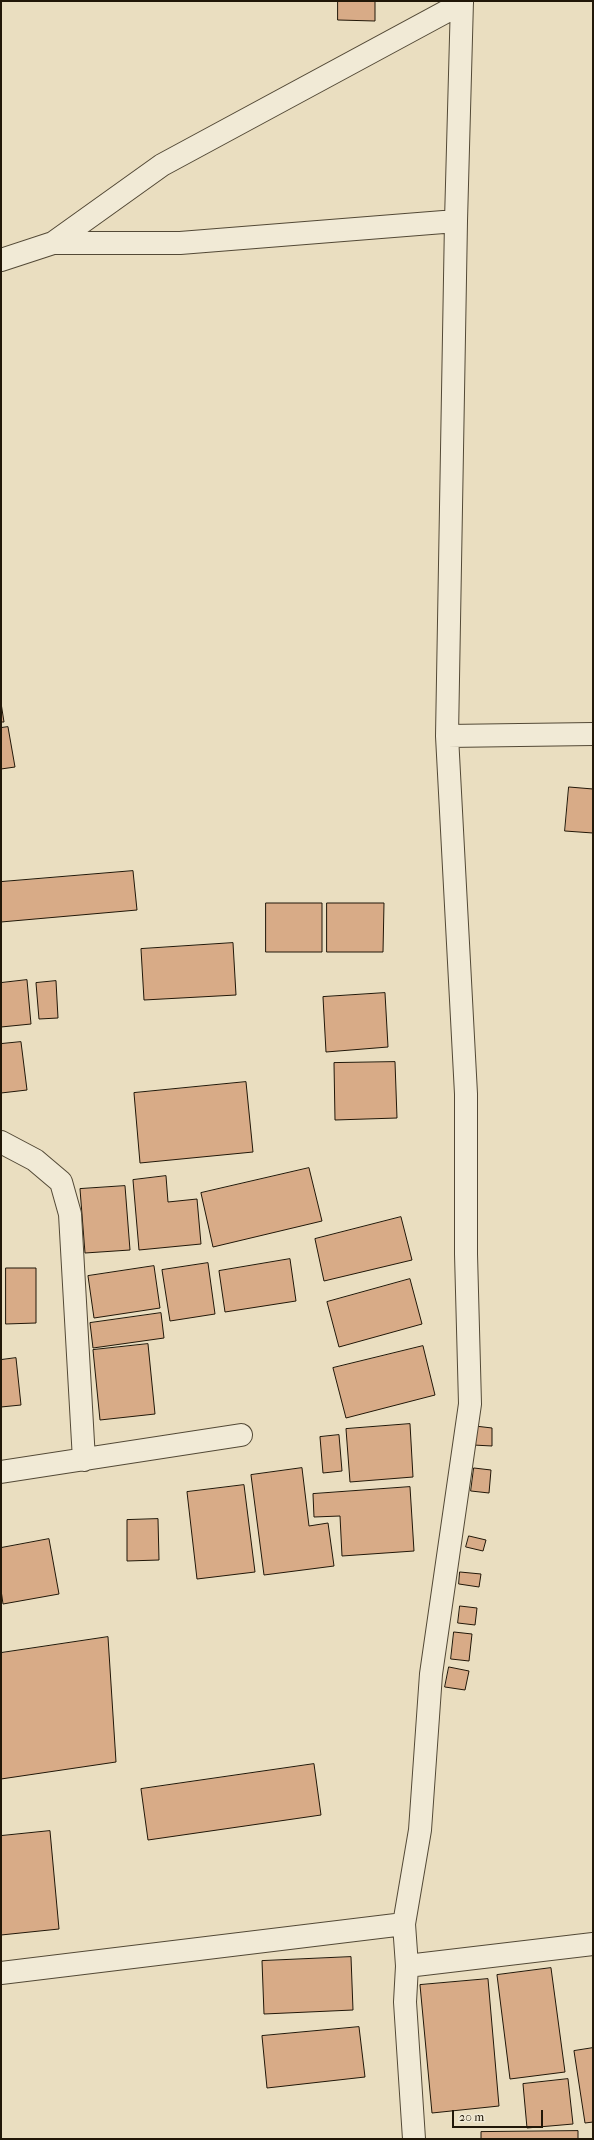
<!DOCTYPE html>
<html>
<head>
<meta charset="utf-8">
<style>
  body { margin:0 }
  #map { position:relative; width:594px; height:2140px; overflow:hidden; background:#eadec0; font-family:"IM FELL French Canon",serif }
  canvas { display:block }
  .frame { position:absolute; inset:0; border:2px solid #211708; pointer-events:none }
  .scale { position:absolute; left:452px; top:2110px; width:91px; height:18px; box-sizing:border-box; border:2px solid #211708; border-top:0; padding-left:5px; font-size:12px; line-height:14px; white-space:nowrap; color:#211708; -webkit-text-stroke:3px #f1ead6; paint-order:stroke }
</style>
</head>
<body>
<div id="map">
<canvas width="594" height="2140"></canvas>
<div class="frame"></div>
<div class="scale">20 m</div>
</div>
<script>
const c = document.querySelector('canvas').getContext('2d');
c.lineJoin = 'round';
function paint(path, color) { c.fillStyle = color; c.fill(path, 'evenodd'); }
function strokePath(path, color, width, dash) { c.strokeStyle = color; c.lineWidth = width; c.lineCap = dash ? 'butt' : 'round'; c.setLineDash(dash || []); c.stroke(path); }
const building = new Path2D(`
  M 338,1 L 375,1 L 375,21 L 338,20 Z
  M 1,703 L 4,722 L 1,722 Z
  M 8,727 L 15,767 L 1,769 L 1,728 Z
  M 569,787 L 593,789 L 593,833 L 565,831 Z
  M 133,871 L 137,910 L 1,922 L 1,882 Z
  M 266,903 L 322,903 L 322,952 L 266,952 Z
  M 327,903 L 384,903 L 383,952 L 327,952 Z
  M 233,943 L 236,995 L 144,1000 L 141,949 Z
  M 27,980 L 31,1024 L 1,1027 L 1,983 Z
  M 56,981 L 58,1018 L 39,1019 L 36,983 Z
  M 385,993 L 388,1047 L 326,1052 L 323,997 Z
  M 21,1042 L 27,1090 L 1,1093 L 1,1044 Z
  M 395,1062 L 397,1118 L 335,1120 L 334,1063 Z
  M 246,1082 L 253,1152 L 140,1163 L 134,1093 Z
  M 309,1168 L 322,1221 L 213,1247 L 201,1193 Z
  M 166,1176 L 168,1202 L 197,1199 L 201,1244 L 139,1250 L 133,1180 Z
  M 125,1186 L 130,1250 L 85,1253 L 80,1189 Z
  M 401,1217 L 412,1260 L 324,1281 L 315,1239 Z
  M 290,1259 L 296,1301 L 225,1312 L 219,1271 Z
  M 208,1263 L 215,1314 L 170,1321 L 162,1270 Z
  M 154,1266 L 160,1308 L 94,1318 L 88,1276 Z
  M 6,1268 L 36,1268 L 36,1323 L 6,1324 Z
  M 410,1279 L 422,1324 L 339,1347 L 327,1302 Z
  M 161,1313 L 164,1338 L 93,1348 L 90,1323 Z
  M 148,1344 L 155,1414 L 100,1420 L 93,1350 Z
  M 423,1346 L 435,1395 L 346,1418 L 333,1368 Z
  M 16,1358 L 21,1405 L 1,1407 L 1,1360 Z
  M 410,1424 L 413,1477 L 350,1482 L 346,1429 Z
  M 475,1426 L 492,1428 L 492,1446 L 473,1445 Z
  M 339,1435 L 342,1471 L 323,1473 L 320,1437 Z
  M 302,1468 L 309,1526 L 328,1523 L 334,1566 L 264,1575 L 251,1475 Z
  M 474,1468 L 491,1470 L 489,1493 L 471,1491 Z
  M 244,1485 L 255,1572 L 197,1579 L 187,1492 Z
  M 410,1487 L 414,1551 L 342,1556 L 340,1516 L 314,1517 L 313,1494 Z
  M 158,1519 L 159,1560 L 127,1561 L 127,1520 Z
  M 469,1536 L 486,1540 L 483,1551 L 466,1547 Z
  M 49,1539 L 59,1594 L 3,1604 L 1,1590 L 1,1548 Z
  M 460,1572 L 481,1574 L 479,1587 L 459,1584 Z
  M 460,1606 L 477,1608 L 475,1625 L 458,1623 Z
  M 454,1632 L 472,1634 L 469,1661 L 451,1659 Z
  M 108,1637 L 116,1762 L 1,1779 L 1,1653 Z
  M 449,1667 L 469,1671 L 465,1690 L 445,1687 Z
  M 314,1764 L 321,1815 L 148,1840 L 141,1789 Z
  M 50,1831 L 59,1929 L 1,1935 L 1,1836 Z
  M 351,1957 L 353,2010 L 264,2014 L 262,1961 Z
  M 551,1968 L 565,2072 L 510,2079 L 497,1975 Z
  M 488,1979 L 499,2106 L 432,2113 L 420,1985 Z
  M 359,2027 L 365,2077 L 267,2088 L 262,2036 Z
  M 593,2048 L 593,2122 L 585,2123 L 574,2051 Z
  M 568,2079 L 573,2124 L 527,2128 L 523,2084 Z
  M 578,2131 L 578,2139 L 481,2139 L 481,2132 Z`);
const minor = new Path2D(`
  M 53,243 L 180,243 L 456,221
  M 1,260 L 53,243 L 162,165 L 462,3
  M 447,736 L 593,734
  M 1,1142 L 35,1160 L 61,1182 L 70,1214 L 84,1460
  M 1,1472 L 241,1435
  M 407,1966 L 593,1944
  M 1,1973 L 404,1924
  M 414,2139 L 405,2002 L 407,1966 L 404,1924 L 420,1830 L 431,1674 L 470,1404 L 466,1254 L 466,1094 L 447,736 L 456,221 L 462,1`);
paint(building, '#d8ab87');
strokePath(building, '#211708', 1);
strokePath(minor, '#534936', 24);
strokePath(minor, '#f1ead6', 22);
</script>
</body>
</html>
